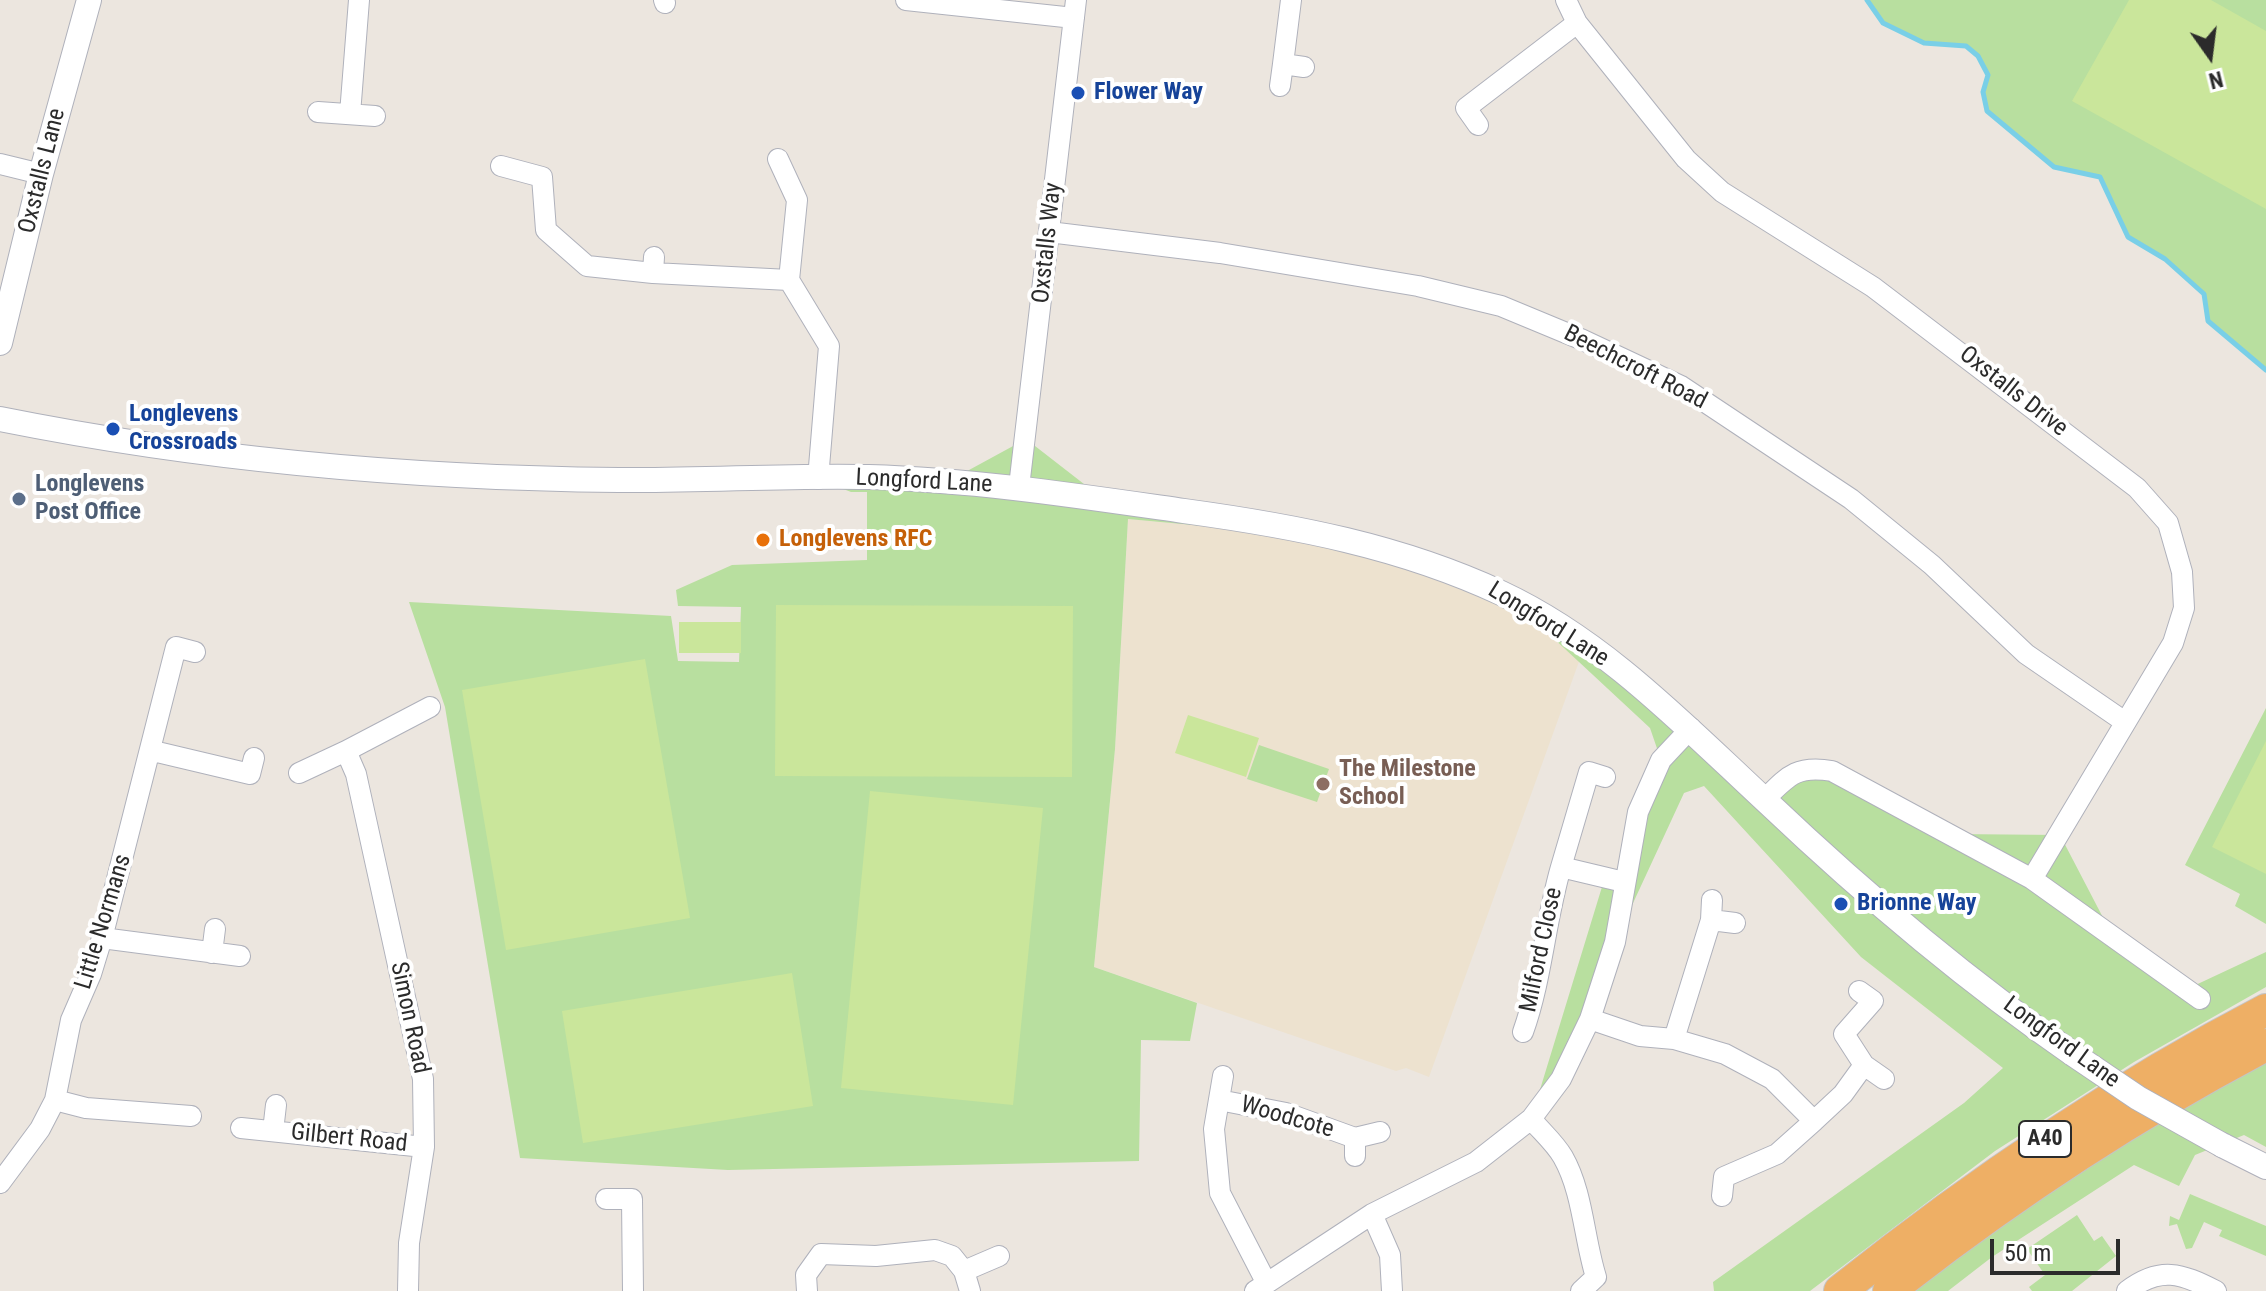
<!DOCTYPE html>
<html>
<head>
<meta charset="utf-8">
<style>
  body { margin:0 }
  #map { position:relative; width:2266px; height:1291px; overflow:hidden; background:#ece6df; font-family:"Roboto Condensed",sans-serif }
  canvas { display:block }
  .north { position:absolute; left:2170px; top:16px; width:80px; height:80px; -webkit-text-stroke:6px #fff; paint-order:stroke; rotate:166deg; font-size:22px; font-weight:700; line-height:32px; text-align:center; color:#2b2b2b }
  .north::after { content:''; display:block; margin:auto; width:28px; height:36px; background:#2b2b2b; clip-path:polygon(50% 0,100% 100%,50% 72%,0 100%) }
  .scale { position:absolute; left:1990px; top:1239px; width:130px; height:36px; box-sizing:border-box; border:4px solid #2b2b2b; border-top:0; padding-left:10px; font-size:24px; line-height:28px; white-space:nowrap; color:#2b2b2b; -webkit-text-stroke:6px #fff; paint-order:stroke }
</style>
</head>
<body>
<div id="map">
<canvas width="2266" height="1291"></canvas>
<div class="north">N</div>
<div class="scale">50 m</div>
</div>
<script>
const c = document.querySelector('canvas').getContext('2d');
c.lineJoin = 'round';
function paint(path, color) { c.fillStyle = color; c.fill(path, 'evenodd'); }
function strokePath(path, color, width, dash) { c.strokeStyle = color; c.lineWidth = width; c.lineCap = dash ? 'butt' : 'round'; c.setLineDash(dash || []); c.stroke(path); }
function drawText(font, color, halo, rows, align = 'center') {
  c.font = font + ' "Roboto Condensed",sans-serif'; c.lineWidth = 8; c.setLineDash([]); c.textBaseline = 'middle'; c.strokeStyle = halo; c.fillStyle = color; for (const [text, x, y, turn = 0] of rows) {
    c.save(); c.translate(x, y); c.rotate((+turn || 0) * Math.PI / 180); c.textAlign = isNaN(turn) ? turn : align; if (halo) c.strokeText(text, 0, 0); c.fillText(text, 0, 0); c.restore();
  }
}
const education = new Path2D(`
  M 1128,519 L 1355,540 L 1436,565 L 1585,645 L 1429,1077 L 1406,1068 L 1396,1071 L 1094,967 L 1115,749 Z`);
const green = new Path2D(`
  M 1867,0 L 2266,0 L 2266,370 L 2208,321 L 2204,294 L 2165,259 L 2128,237 L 2100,177 L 2054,167 L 1987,111 L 1983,92 L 1988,75 L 1978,56 L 1965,46 L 1924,43 L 1883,23 Z
  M 1026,439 L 1102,498 L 1355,540 L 1128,519 L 1115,749 L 1094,967 L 1197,1003 L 1190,1041 L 1141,1040 L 1139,1161 L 728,1170 L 520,1158 L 445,707 L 409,602 L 671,616 L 678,661 L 739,662 L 741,607 L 678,606 L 676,590 L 732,565 L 867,560 L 867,492 L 851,492 L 818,479 L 947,482 Z
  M 1507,595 L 1585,645 L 1764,800 L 1810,767 L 1952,834 L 2060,835 L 2110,931 L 2187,989 L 2266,952 L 2266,987 L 2134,1062 L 1995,1151 L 1810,1291 L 1714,1291 L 1713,1282 L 1964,1103 L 2003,1068 L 1861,957 L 1704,786 L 1684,793 L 1615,942 L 1590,1019 L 1531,1119 L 1605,877 L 1624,881 L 1661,760 L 1650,728 Z
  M 2266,708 L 2266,924 L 2235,906 L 2240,894 L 2185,865 Z
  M 1259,745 L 1329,769 L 1317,802 L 1247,779 Z
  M 2266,1062 L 2266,1147 L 2244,1135 L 2195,1155 L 2179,1186 L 2134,1165 L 1992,1257 L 1948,1291 L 1913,1291 C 2024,1205 2142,1129 2266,1062 Z
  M 2190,1194 L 2266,1226 L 2266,1256 L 2219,1236 L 2222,1230 L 2204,1222 L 2192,1248 L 2186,1249 L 2177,1224 L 2169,1226 L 2170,1216 L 2179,1220 Z
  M 2077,1215 L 2094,1241 L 2102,1236 L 2116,1256 L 2072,1291 L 2032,1291 L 2029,1287 L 2045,1275 L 2027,1249 Z`);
const pitch = new Path2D(`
  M 2129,0 L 2211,0 L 2266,31 L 2266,209 L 2072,101 Z
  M 776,605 L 1073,606 L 1072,777 L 775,776 Z
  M 679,622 L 741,622 L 741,653 L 679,653 Z
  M 645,659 L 690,918 L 506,950 L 462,690 Z
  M 1188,715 L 1259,738 L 1246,777 L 1175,753 Z
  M 2266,741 L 2266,874 L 2212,847 Z
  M 870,791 L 1043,808 L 1013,1105 L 841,1088 Z
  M 792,973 L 813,1106 L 583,1143 L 562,1011 Z`);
const stream = new Path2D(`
  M 1867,0 L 1883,23 L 1924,43 L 1966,46 L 1978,56 L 1988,75 L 1983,92 L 1987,111 L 2054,167 L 2100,177 L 2128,237 L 2165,259 L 2204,294 L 2208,321 L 2266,370`);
const minor = new Path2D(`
  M 664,0 L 665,3
  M 906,0 L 1074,18
  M 1566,0 L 1577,23 L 1686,159 L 1722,192 L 1873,287 L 2137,488 L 2168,523 L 2182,572 L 2184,608 L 2173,643 L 2032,879
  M 1283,64 L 1291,0
  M 1280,86 L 1283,64 L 1304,67
  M 318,112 L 375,116
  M 350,114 L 359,0
  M 1478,125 L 1466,108 L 1577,23
  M 778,159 L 797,200 L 789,280 L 829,346 L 818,479
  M 0,164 L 41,174
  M 501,166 L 542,177 L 546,230 L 587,266 L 653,273
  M 1049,232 L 1220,253 L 1418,286 L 1501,306 L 1583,340 L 1681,386 L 1851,499 L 1932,565 L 2026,654 L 2125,722
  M 654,257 L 653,273 L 789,280
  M 1019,487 L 1076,0
  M 153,751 L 250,774 L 254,758
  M 299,773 L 346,751
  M 1764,800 C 1788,776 1796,765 1832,771 L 2032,879 L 2200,999
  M 1561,867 L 1589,772 L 1605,777
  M 1711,920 L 1735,923
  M 102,938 L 240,956
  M 212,953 L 215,929
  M 1590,1019 L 1640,1036 L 1674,1039 L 1725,1054 L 1772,1079 L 1814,1121 L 1777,1154 L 1724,1177 L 1722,1196
  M 1523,1032 C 1542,979 1545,922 1561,867 L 1624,882
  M 1674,1039 L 1711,920 L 1712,900
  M 1864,1065 L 1884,1079
  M 1223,1076 L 1214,1129 L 1220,1193 L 1266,1282
  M 55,1100 L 86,1108 L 191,1116
  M 1219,1100 L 1286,1113 L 1355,1138
  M 1531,1119 C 1541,1131 1555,1143 1563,1157 C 1583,1192 1584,1239 1596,1277 L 1581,1291
  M 1814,1121 L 1843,1094 L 1864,1065 L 1844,1034 L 1873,1001 L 1859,991
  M 241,1128 L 424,1147
  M 273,1131 L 276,1105
  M 1355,1156 L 1355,1138 L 1380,1132
  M 0,1183 L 40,1129 L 55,1100 L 71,1020 L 91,974 L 102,938 L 176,647 L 195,652
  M 606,1199 L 632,1199 L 633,1291
  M 1372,1214 L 1390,1255 L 1392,1291
  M 964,1271 L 999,1256
  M 408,1291 L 409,1243 L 424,1147 L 423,1079 L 356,774 L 346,751 L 430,707
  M 807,1291 L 806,1275 L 821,1254 L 876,1256 L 935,1250 L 952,1256 L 964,1271 L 970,1291
  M 1255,1291 L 1372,1214 L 1476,1162 L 1531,1119 L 1561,1079 L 1590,1019 L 1615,942 L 1638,812 L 1661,760 L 1691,728
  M 2127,1291 C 2160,1266 2181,1273 2216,1291`);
const tertiary = new Path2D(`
  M 0,343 L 41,174 L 89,0
  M 0,419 C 204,460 412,478 619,480 C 703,481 786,475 869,477 C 975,480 1079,496 1184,511 C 1294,526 1400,546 1501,593 C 1604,641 1685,726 1767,802 C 1863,893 1964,979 2073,1054
  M 2222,1145 L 2266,1167`);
const trunk = new Path2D(`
  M 1840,1291 C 1974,1184 2114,1089 2266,1010
  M 1889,1291 C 2007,1198 2133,1115 2266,1045`);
const tertiaryBridge = new Path2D(`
  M 2073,1054 L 2138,1098 L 2222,1145`);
const markers = [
  [1078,93,8,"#1a4fb4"],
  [113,429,8,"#1a4fb4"],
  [19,499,8,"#5c6f8a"],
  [763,540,8,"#e8710a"],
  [1323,784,8,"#8d6e63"],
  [1841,904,8,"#1a4fb4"]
];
const shields = [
  [2045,1139,52]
];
const shieldNames = [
  ["A40",2045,1139]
];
const transitNames = [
  ["Flower Way",1094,93],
  ["Longlevens",129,415],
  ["Crossroads",129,443],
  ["Brionne Way",1857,904]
];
const streetNames = [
  ["Oxstalls Lane",43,171,-76],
  ["Oxstalls Way",1048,243,-84],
  ["Beechcroft Road",1635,368,27],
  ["Oxstalls Drive",2013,392,38],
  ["Longford Lane",924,482,3],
  ["Longford Lane",1548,625,32],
  ["Little Normans",104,922,-73],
  ["Milford Close",1542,950,-78],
  ["Simon Road",409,1018,78],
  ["Longford Lane",2061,1043,36],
  ["Woodcote",1287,1118,16],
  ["Gilbert Road",349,1139,6]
];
const serviceNames = [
  ["Longlevens",35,485],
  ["Post Office",35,513]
];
const foodNames = [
  ["Longlevens RFC",779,540]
];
const educationNames = [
  ["The Milestone",1339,770],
  ["School",1339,798]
];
paint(education, '#ede2cf');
paint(green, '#b8df9f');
paint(pitch, '#cae69b');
strokePath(stream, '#79cfe7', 5);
strokePath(minor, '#afb1bb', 22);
strokePath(tertiary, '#afb1bb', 26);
strokePath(trunk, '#c4c4c4', 34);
strokePath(minor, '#fff', 20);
strokePath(tertiary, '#fff', 24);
strokePath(trunk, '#eeaf65', 32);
strokePath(tertiaryBridge, '#afb1bb', 26, []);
strokePath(tertiaryBridge, '#fff', 24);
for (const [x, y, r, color] of markers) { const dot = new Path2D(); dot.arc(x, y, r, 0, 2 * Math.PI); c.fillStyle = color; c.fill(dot); strokePath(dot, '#fff', 3); }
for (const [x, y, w] of shields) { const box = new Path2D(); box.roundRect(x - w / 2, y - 18, w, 36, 6); c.fillStyle = '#fff'; c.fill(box); strokePath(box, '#2b2b2b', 2); }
drawText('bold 22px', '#2b2b2b', null, shieldNames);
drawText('bold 24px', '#164399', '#fff', transitNames, 'left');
drawText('24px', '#2b2b2b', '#fff', streetNames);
drawText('bold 24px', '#4e5e75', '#fff', serviceNames, 'left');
drawText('bold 24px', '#c56008', '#fff', foodNames, 'left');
drawText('bold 24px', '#785e54', '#fff', educationNames, 'left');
</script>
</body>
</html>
